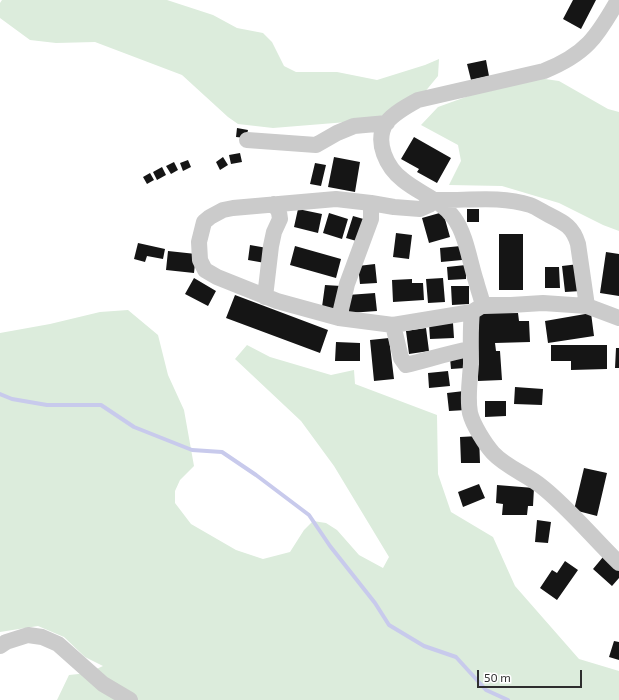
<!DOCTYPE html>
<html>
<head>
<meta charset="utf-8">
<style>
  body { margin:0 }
  #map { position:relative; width:619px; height:700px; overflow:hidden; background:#fff; font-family:"Exo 2",sans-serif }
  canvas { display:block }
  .scale { position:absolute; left:477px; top:670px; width:105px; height:18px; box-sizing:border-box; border:2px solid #2e2e2e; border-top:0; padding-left:5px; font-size:12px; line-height:14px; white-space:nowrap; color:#2e2e2e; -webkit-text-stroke:3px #fff; paint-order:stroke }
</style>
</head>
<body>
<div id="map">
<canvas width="619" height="700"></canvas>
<div class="scale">50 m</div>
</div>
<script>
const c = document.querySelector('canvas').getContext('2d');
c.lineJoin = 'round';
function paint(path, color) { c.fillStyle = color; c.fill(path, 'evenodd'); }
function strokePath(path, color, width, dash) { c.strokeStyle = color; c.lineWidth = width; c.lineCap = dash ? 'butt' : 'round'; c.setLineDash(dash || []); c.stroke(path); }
const green = new Path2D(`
  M 2,0 L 167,0 L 213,15 L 237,28 L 263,33 L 272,42 L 284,66 L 296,72 L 337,72 L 377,80 L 425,65 L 439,59 L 438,76 L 419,99 L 392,117 L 347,122 L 273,128 L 238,124 L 228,117 L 182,75 L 95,42 L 56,43 L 30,40 L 0,18 L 0,3 Z
  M 524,76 L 559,81 L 608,109 L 619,112 L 619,231 L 603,225 L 559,203 L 502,186 L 449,185 L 461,161 L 458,145 L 421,125 L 438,107 Z
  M 128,310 L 158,335 L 168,375 L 184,410 L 194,466 L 180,480 L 175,491 L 175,503 L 191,524 L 236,550 L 263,559 L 290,552 L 304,530 L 313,521 L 326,523 L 337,530 L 359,555 L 383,568 L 389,557 L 334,466 L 301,421 L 235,359 L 247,345 L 270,357 L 331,375 L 354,370 L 355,384 L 437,415 L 438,474 L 451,512 L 493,537 L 515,586 L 579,659 L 619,671 L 619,700 L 57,700 L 69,675 L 88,673 L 103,666 L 85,657 L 64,637 L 38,626 L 0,632 L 0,333 L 50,324 L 100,312 Z`);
const stream = new Path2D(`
  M 0,394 L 12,399 L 47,405 L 101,405 L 134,427 L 192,450 L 222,452 L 256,475 L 309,515 L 330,546 L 375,603 L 389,625 L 424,646 L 456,657 L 486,690 L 508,700`);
const building = new Path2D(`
  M 573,0 L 596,0 L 581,29 L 563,19 Z
  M 486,60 L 489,76 L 471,80 L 467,64 Z
  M 237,128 L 248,130 L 246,138 L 236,137 Z
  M 414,137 L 451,158 L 437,183 L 417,172 L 419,169 L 401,159 Z
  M 240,153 L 242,162 L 231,164 L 229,155 Z
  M 223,157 L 228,165 L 220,170 L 216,162 Z
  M 334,157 L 360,162 L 355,192 L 328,187 Z
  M 188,160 L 191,167 L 183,171 L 180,163 Z
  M 174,162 L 178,170 L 171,174 L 166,166 Z
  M 315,163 L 326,165 L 321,186 L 310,184 Z
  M 162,167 L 166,175 L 157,180 L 153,172 Z
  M 150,173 L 154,180 L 147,184 L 143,177 Z
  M 298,209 L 322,214 L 318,233 L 294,227 Z
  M 467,209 L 479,209 L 479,222 L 467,222 Z
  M 443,212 L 450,237 L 429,243 L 422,218 Z
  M 329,213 L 348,219 L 342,239 L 323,233 Z
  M 353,216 L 367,220 L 360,242 L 346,238 Z
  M 396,233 L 412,235 L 409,259 L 393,257 Z
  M 499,234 L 523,234 L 523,290 L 499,290 Z
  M 138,243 L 165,249 L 163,259 L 147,256 L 145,262 L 134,259 Z
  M 250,245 L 267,248 L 265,263 L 248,260 Z
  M 295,246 L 341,259 L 336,278 L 290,265 Z
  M 461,246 L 462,260 L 441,262 L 440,248 Z
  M 168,251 L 196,254 L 194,273 L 166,270 Z
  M 606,252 L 619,254 L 619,296 L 600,293 Z
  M 375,264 L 377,283 L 360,284 L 358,266 Z
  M 579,264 L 581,291 L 565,292 L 562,266 Z
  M 466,265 L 466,279 L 448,280 L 447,267 Z
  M 545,267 L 559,267 L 560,288 L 545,288 Z
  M 194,278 L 216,291 L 208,306 L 185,294 Z
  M 443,278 L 445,302 L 428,303 L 426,279 Z
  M 412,279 L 412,283 L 423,283 L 424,300 L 393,302 L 392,280 Z
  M 325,285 L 341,286 L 339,309 L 322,307 Z
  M 451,286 L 469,286 L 469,304 L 452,305 Z
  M 375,293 L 377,311 L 349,313 L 348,295 Z
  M 235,295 L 328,330 L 320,353 L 226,318 Z
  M 518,313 L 519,321 L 529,321 L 530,342 L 495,343 L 496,351 L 500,351 L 502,380 L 478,381 L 475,314 Z
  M 591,313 L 594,336 L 548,343 L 545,321 Z
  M 453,323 L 454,338 L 430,339 L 429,324 Z
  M 426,328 L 429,351 L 409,354 L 406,331 Z
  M 389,338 L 394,379 L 374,381 L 370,340 Z
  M 336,342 L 360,343 L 360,361 L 335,361 Z
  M 551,345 L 607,345 L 607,369 L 571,370 L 571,361 L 551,361 Z
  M 616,348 L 619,348 L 619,368 L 615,368 Z
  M 464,357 L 465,368 L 451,369 L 450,358 Z
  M 448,371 L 450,386 L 429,388 L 428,373 Z
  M 515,387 L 543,389 L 542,405 L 514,404 Z
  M 464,391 L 466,410 L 449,411 L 447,393 Z
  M 485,401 L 506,401 L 506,416 L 485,417 Z
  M 479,436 L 480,463 L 461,463 L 460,437 Z
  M 584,468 L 607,473 L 597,516 L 574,510 Z
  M 479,484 L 485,498 L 463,507 L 458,492 Z
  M 497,485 L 534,488 L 533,506 L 528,506 L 527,515 L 502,515 L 503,504 L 496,503 Z
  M 537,520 L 551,522 L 548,543 L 535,542 Z
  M 603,557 L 619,570 L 619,578 L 612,586 L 593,569 Z
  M 565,561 L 578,570 L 557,600 L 540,588 L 552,570 L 557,573 Z
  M 614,641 L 619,642 L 619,660 L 609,657 Z`);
const minor = new Path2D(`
  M 618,0 C 597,37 586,54 544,71 L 418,100 C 407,106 394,113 386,123 C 374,142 387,168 403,180 C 420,194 440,199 454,218 C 466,234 470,263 476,281 C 478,289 481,297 483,305 L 511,305 L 543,303 L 587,306 L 619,318
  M 247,140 L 316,145 L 337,133 L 354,126 L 387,123
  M 265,297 L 271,246 L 274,232 L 280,219 L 279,212 L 274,204
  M 480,307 L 472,312 C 470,330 471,346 471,364 C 470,380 467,397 470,413 C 473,425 485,444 493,453 C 506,467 526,474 541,486 C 569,508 593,538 619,563
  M 472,312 L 393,325 L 339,318 L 277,301 L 217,277 L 205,270 L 200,260 L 199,242 L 204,222 L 210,217 L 223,210 L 233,208 L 336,199 L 371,203 L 394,207 L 420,209 L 429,205 L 435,200 C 466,201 499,195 530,205 C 536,207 543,212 549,215 C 565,223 573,227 578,244 L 587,306
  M 339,318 L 347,284 L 371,219 L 371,203
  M 393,325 L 401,358 L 406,365 C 427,360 448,353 470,349
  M 0,646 L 6,642 L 28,635 L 42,637 L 58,644 L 103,684 L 130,700`);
paint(green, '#dcecdc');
strokePath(stream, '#c8caec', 4);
paint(building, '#151515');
strokePath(minor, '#cbcbcb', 16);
</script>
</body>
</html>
